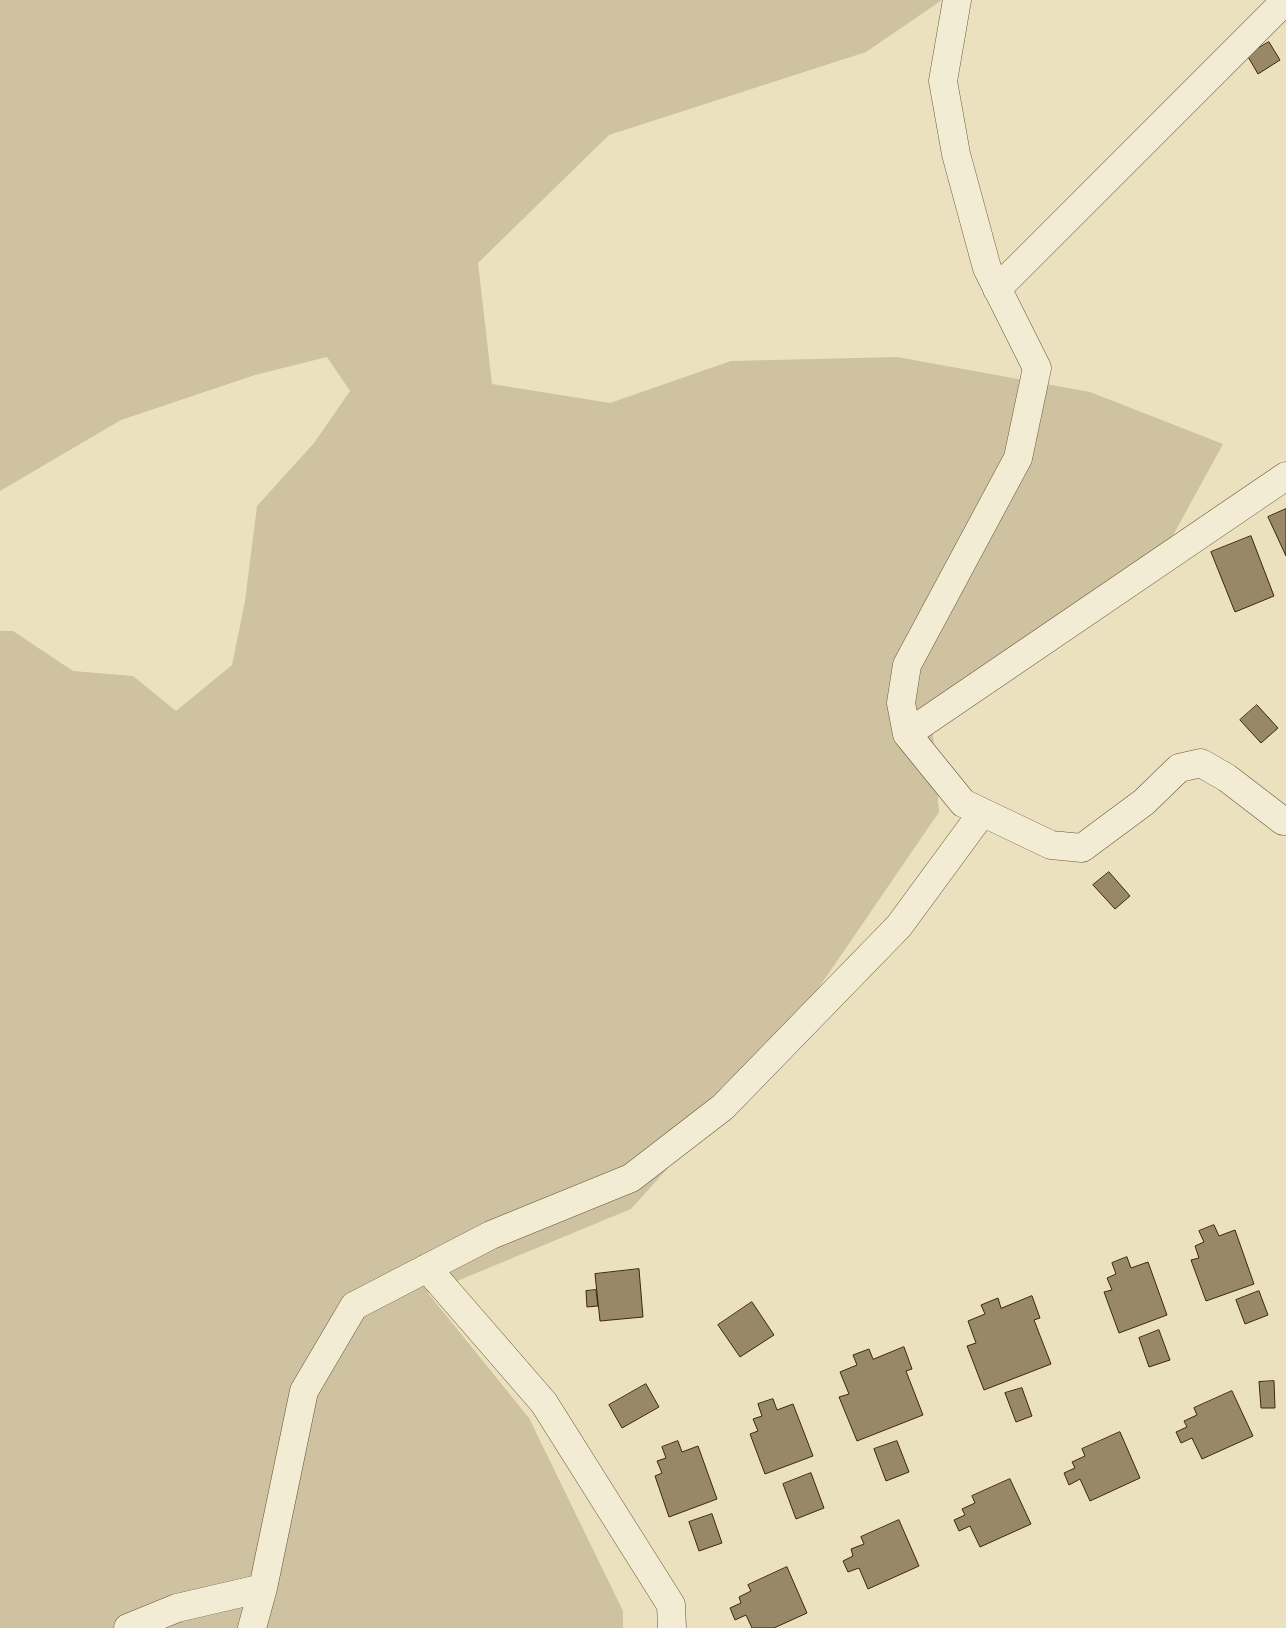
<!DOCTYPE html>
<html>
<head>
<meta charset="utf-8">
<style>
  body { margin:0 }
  canvas { display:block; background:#ece1bf }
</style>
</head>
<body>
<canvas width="1286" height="1628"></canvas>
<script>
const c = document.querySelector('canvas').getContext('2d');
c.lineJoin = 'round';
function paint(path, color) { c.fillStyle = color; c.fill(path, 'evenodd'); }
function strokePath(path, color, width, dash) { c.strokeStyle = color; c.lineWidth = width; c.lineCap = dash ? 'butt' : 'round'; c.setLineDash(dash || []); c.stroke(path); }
const green = new Path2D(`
  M 0,0 L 942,0 L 866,52 L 609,135 L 478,263 L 492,384 L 610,403 L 731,361 L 897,357 L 1090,392 L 1223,444 L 1160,559 L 932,723 L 939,812 L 783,1040 L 631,1209 L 428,1293 L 529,1418 L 623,1611 L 623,1628 L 0,1628 L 0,631 L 13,631 L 73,671 L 133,676 L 176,711 L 232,665 L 245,601 L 257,506 L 314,443 L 350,391 L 327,357 L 255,375 L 121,420 L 0,491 Z`);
const building = new Path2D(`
  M 1269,42 L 1280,60 L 1258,74 L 1247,55 Z
  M 1286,509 L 1286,556 L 1268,517 Z
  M 1251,536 L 1274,596 L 1235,612 L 1211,552 Z
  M 1257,705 L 1278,728 L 1261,743 L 1240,720 Z
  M 1109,872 L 1130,896 L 1115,909 L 1093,885 Z
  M 1214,1225 L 1219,1236 L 1235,1230 L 1254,1284 L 1206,1301 L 1191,1260 L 1199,1258 L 1195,1246 L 1204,1242 L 1199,1231 Z
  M 1127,1257 L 1131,1268 L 1148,1262 L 1167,1315 L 1119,1333 L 1104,1292 L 1112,1290 L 1107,1278 L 1116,1274 L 1112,1263 Z
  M 639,1269 L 643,1317 L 600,1321 L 595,1274 Z
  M 596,1290 L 598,1306 L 587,1307 L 586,1291 Z
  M 1259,1291 L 1268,1315 L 1245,1324 L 1236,1300 Z
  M 1032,1296 L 1040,1318 L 1034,1320 L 1051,1364 L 984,1390 L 967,1346 L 976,1343 L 968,1321 L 985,1314 L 981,1305 L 998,1298 L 1001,1308 Z
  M 752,1302 L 774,1335 L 740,1357 L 718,1325 Z
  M 1159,1330 L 1170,1360 L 1149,1367 L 1139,1338 Z
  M 904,1347 L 912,1369 L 906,1371 L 923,1415 L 857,1441 L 839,1397 L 849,1394 L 840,1372 L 857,1365 L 853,1355 L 869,1349 L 873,1359 Z
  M 1274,1381 L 1275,1408 L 1261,1408 L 1259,1382 Z
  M 646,1384 L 659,1407 L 622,1428 L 609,1405 Z
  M 1022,1388 L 1032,1416 L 1016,1422 L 1005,1393 Z
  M 1232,1391 L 1253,1436 L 1202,1459 L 1192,1438 L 1181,1443 L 1176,1432 L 1187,1427 L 1184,1421 L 1197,1415 L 1194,1408 Z
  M 773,1399 L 777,1410 L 793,1404 L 813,1456 L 765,1474 L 750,1434 L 758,1431 L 753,1419 L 762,1416 L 758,1404 Z
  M 1120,1432 L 1140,1478 L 1090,1501 L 1080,1479 L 1069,1485 L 1064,1473 L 1075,1468 L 1072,1462 L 1085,1456 L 1082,1449 Z
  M 678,1441 L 682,1452 L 698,1446 L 717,1499 L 669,1517 L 655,1476 L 662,1473 L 657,1461 L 666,1458 L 662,1447 Z
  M 897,1441 L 909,1472 L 886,1481 L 874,1449 Z
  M 811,1473 L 824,1508 L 796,1519 L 783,1484 Z
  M 1010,1479 L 1031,1524 L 980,1547 L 970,1526 L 959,1531 L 954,1520 L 965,1515 L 962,1509 L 975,1503 L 972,1496 Z
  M 712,1514 L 722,1543 L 699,1551 L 689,1522 Z
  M 899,1520 L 919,1566 L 868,1589 L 859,1568 L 848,1572 L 843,1561 L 853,1556 L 851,1549 L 864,1544 L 861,1537 Z
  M 787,1567 L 807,1613 L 774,1628 L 752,1628 L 746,1615 L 735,1620 L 730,1608 L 741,1603 L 739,1597 L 751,1591 L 748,1585 Z`);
const minor = new Path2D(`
  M 957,0 L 943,81 L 956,154 L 987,268 L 1037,368 L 1018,458 L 907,665 L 901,703 L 907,734 L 963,803 L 1051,845 L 1082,848 L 1144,802 L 1179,768 L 1201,763 L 1227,778 L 1283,821 L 1286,821
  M 997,289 L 1286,0
  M 907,734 L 1286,476
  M 427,1268 L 544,1403 L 671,1605 L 672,1628
  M 128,1628 L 177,1608 L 263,1588
  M 252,1628 L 263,1588 L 304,1391 L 354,1306 L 491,1235 L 631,1178 L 723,1107 L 899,926 L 982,813`);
paint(green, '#cec2a0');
paint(building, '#988868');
strokePath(building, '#3c2809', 1);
strokePath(minor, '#685636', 29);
strokePath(minor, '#f3ecd5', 28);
</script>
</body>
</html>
